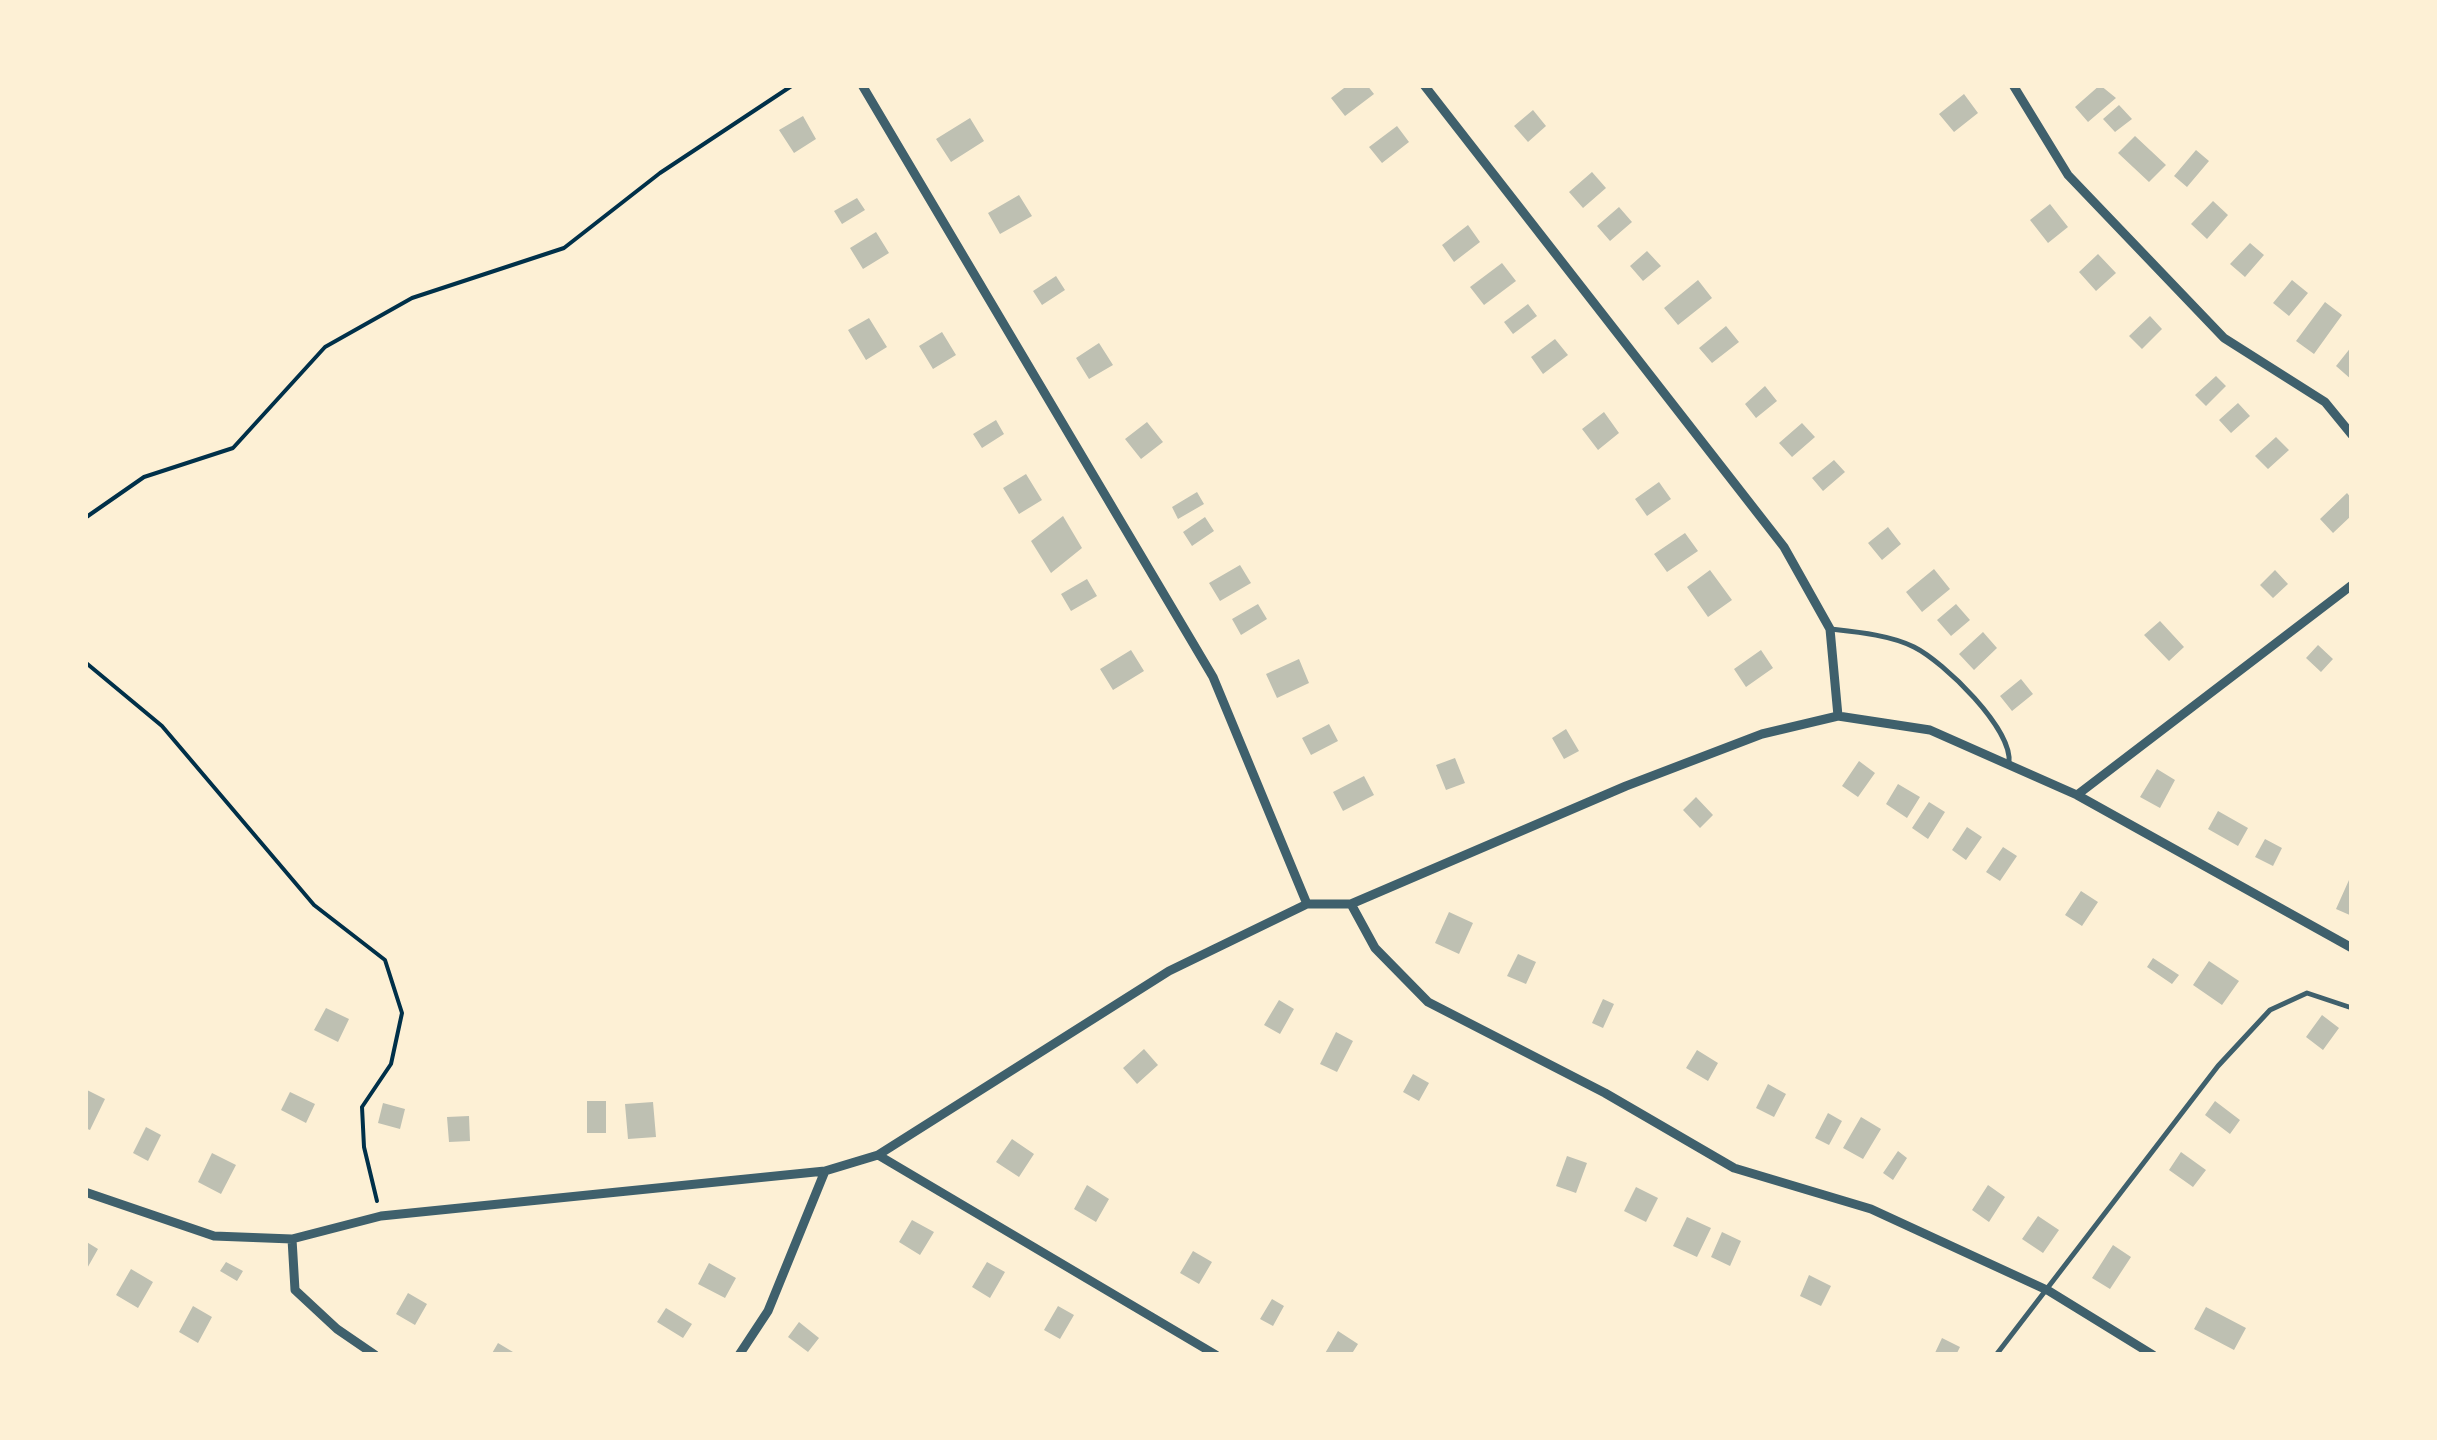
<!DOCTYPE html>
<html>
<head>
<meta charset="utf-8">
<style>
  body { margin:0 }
  #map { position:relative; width:2437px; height:1440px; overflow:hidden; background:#fdf0d5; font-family:Overpass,sans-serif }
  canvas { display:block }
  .frame { position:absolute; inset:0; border:88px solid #fdf0d5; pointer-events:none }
</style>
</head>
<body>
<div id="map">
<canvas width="2437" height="1440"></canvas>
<div class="frame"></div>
</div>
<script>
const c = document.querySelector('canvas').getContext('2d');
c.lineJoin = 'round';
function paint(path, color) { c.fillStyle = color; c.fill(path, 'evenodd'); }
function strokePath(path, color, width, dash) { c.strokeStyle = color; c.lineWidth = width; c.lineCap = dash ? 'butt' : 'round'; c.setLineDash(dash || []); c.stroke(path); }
const building = new Path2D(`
  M 1348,85 L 1367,85 L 1374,94 L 1345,116 L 1331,98 Z
  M 2100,85 L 2116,98 L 2088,122 L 2075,107 Z
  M 1964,94 L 1978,113 L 1954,132 L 1939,114 Z
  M 2119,105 L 2132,119 L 2115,132 L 2103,119 Z
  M 1533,110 L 1546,126 L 1528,142 L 1514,126 Z
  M 803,116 L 816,139 L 794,153 L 779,130 Z
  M 970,118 L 984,141 L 951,162 L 936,139 Z
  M 1397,126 L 1409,142 L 1382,163 L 1369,147 Z
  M 2135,136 L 2166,165 L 2149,182 L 2118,153 Z
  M 2196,150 L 2209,161 L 2187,187 L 2174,176 Z
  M 1592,172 L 1606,188 L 1583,208 L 1569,192 Z
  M 1019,195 L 1032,216 L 1000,234 L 988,213 Z
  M 857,198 L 865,210 L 842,224 L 834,211 Z
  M 2213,201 L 2228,215 L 2207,239 L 2191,224 Z
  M 2050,204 L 2068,227 L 2048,243 L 2030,220 Z
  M 1619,207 L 1632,222 L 1610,241 L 1597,226 Z
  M 1468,225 L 1480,242 L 1454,262 L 1442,245 Z
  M 876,232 L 889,253 L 863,269 L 850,248 Z
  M 2250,243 L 2264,255 L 2245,277 L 2230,264 Z
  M 1647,251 L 1661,266 L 1643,281 L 1630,266 Z
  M 2098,254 L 2116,273 L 2096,291 L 2079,272 Z
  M 1502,263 L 1516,281 L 1484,305 L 1470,287 Z
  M 1056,276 L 1065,290 L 1042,305 L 1033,291 Z
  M 1698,280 L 1712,298 L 1678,325 L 1664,308 Z
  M 2292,280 L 2308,293 L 2289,316 L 2273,303 Z
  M 2325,302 L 2342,315 L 2314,354 L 2296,341 Z
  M 1528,304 L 1537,316 L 1513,334 L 1504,322 Z
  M 2150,316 L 2162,329 L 2142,349 L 2129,336 Z
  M 869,318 L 887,347 L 866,360 L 848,330 Z
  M 1726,326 L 1739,342 L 1712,363 L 1699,348 Z
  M 942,332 L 956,355 L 933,369 L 919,346 Z
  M 1555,339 L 1568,355 L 1543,374 L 1531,357 Z
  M 1099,343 L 1113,365 L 1089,379 L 1076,358 Z
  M 2352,346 L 2352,380 L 2336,366 Z
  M 2216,376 L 2226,386 L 2206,406 L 2195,395 Z
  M 1765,386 L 1777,401 L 1756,418 L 1745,404 Z
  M 2238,403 L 2250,416 L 2231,433 L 2219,420 Z
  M 1604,412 L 1619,433 L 1598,450 L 1582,429 Z
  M 996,420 L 1004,434 L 982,448 L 973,434 Z
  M 1147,422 L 1163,442 L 1141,459 L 1125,439 Z
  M 1802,423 L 1815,437 L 1792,457 L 1779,443 Z
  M 2276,437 L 2289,450 L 2268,469 L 2255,456 Z
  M 1834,460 L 1845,472 L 1823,491 L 1812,478 Z
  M 1026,474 L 1042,500 L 1019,514 L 1003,488 Z
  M 1659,482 L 1671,499 L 1647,516 L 1635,499 Z
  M 1197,492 L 1204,504 L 1178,519 L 1172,507 Z
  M 2347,493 L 2352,499 L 2352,515 L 2333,533 L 2320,519 Z
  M 1063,516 L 1082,548 L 1051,573 L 1031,541 Z
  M 1205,517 L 1214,531 L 1192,546 L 1183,532 Z
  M 1888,527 L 1901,544 L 1882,560 L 1868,543 Z
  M 1685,533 L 1698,551 L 1667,572 L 1654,554 Z
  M 1240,565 L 1251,583 L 1220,601 L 1209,583 Z
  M 1934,569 L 1950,589 L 1922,612 L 1906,592 Z
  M 1710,570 L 1732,600 L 1708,617 L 1687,587 Z
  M 2275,570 L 2288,584 L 2273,598 L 2260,585 Z
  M 1087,579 L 1097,596 L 1071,611 L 1061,594 Z
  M 1258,604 L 1267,619 L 1241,635 L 1232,619 Z
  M 1956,604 L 1970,620 L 1951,636 L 1937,620 Z
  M 2160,621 L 2184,647 L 2169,661 L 2144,635 Z
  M 1983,632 L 1997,648 L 1974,670 L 1959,654 Z
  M 2318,645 L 2333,659 L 2321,672 L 2306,658 Z
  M 1131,650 L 1144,671 L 1113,690 L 1100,669 Z
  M 1761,650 L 1773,668 L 1746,687 L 1734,669 Z
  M 1299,659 L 1309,683 L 1277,698 L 1266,674 Z
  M 2021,679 L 2033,694 L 2012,711 L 2000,696 Z
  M 1329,724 L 1338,741 L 1311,755 L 1302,738 Z
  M 1566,729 L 1579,751 L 1564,759 L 1552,738 Z
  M 1455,758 L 1465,783 L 1446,790 L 1436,765 Z
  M 1859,761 L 1875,773 L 1858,797 L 1842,786 Z
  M 2157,769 L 2175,780 L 2160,808 L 2140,797 Z
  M 1364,776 L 1374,795 L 1343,811 L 1333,792 Z
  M 1898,784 L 1920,797 L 1907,818 L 1886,804 Z
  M 1696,797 L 1713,815 L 1700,828 L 1683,810 Z
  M 1929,802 L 1945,812 L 1928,839 L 1912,828 Z
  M 2218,811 L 2248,828 L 2238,846 L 2208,829 Z
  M 1967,827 L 1982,837 L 1966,860 L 1952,850 Z
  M 2265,839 L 2282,848 L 2273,866 L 2255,857 Z
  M 2003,847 L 2017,856 L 2000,881 L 1986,872 Z
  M 2349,880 L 2352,882 L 2352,916 L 2336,909 Z
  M 2081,891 L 2098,902 L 2082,926 L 2065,915 Z
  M 1449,912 L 1473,923 L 1459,954 L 1435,943 Z
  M 1518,954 L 1536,962 L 1526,984 L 1507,976 Z
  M 2153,958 L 2179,975 L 2172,984 L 2147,967 Z
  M 2209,961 L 2239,981 L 2222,1005 L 2193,985 Z
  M 1603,999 L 1614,1004 L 1603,1028 L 1592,1023 Z
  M 1279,1000 L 1294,1009 L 1280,1034 L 1264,1025 Z
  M 326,1008 L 349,1019 L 338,1042 L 314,1030 Z
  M 2322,1015 L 2339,1028 L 2323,1050 L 2306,1037 Z
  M 1336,1032 L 1353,1041 L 1337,1072 L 1320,1064 Z
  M 1144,1049 L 1158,1065 L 1137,1084 L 1123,1068 Z
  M 1697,1050 L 1718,1063 L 1708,1081 L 1686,1068 Z
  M 1413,1074 L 1429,1083 L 1419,1101 L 1403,1092 Z
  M 1768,1084 L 1786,1094 L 1774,1117 L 1756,1108 Z
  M 87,1090 L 105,1099 L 90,1130 L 85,1128 Z
  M 290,1092 L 315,1104 L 306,1123 L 281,1110 Z
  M 587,1101 L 606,1101 L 606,1133 L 587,1133 Z
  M 2215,1101 L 2240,1120 L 2230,1134 L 2205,1115 Z
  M 653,1102 L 656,1137 L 628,1139 L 625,1104 Z
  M 383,1103 L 405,1109 L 400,1129 L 378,1123 Z
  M 1828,1113 L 1842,1121 L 1829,1145 L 1815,1138 Z
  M 469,1116 L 470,1141 L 449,1142 L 447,1117 Z
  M 1861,1117 L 1881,1129 L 1863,1159 L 1843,1148 Z
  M 146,1127 L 161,1135 L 148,1161 L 133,1153 Z
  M 1012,1139 L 1034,1154 L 1019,1177 L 996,1162 Z
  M 1898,1151 L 1907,1158 L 1893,1180 L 1883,1173 Z
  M 2181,1152 L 2206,1170 L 2193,1187 L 2169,1170 Z
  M 212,1153 L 236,1165 L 221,1194 L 198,1182 Z
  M 1567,1156 L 1587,1163 L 1576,1193 L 1556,1186 Z
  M 1087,1185 L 1109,1199 L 1096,1222 L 1074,1209 Z
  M 1988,1185 L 2005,1197 L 1989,1222 L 1972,1210 Z
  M 1636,1187 L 1658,1198 L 1646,1222 L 1624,1211 Z
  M 2038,1216 L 2059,1230 L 2043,1253 L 2022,1239 Z
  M 1687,1217 L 1711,1228 L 1697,1257 L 1673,1246 Z
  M 912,1220 L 934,1232 L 920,1255 L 899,1242 Z
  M 1722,1232 L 1741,1241 L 1730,1266 L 1711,1257 Z
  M 85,1241 L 98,1249 L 85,1272 Z
  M 2113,1245 L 2131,1257 L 2110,1289 L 2092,1278 Z
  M 1193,1251 L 1212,1262 L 1199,1284 L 1180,1273 Z
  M 226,1262 L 243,1271 L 237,1281 L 220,1271 Z
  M 987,1262 L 1005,1272 L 990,1298 L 972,1287 Z
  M 709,1263 L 736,1278 L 725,1298 L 698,1284 Z
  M 131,1269 L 153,1282 L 138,1308 L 116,1295 Z
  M 1809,1275 L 1831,1286 L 1821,1306 L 1800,1296 Z
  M 408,1293 L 427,1304 L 415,1325 L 396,1314 Z
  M 1272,1299 L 1284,1306 L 1273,1326 L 1260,1319 Z
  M 193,1306 L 212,1317 L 198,1343 L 179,1332 Z
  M 1058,1306 L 1074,1315 L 1060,1339 L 1044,1330 Z
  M 2206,1307 L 2246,1328 L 2234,1350 L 2194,1329 Z
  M 666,1308 L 692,1324 L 683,1338 L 657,1322 Z
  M 799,1322 L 819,1338 L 808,1352 L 788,1337 Z
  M 1338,1331 L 1358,1344 L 1351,1355 L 1324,1355 Z
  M 1942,1338 L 1960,1347 L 1956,1355 L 1934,1355 Z
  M 498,1343 L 518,1355 L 491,1355 Z`);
const path = new Path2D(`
  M 85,518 L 144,477 L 233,448 L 325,347 L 412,298 L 564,248 L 660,173 L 793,85
  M 85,662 L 162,726 L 314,905 L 385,960 L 402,1013 L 391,1064 L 362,1107 L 364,1147 L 377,1201`);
const service = new Path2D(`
  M 1830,629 C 1857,632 1890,635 1914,647 C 1944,662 2013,729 2009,763
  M 1996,1355 L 2218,1066 L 2270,1010 L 2307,993 L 2352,1008`);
const minor = new Path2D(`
  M 862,85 L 1213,677 L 1307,904
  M 1424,85 L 1784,547 L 1830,629 L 1838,716
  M 2013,85 L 2068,175 L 2224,338 L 2325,402 L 2352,435
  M 2077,795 L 2352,948
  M 1351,904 L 1375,948 L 1428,1002 L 1605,1093 L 1734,1168 L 1871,1209 L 2049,1291 L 2153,1355
  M 878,1155 L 1216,1355
  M 85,1192 L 214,1236 L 292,1239 L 381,1216 L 825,1171 L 878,1155 L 1169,971 L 1307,904 L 1351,904 L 1626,786 L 1762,734 L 1838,716 L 1930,730 L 2077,795 L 2352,585
  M 292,1239 L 295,1290 L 337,1329 L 375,1355
  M 739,1355 L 768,1311 L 825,1171`);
paint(building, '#bec0b2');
strokePath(path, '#003049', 4);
strokePath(service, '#3f606c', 5);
strokePath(minor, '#3f606c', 9);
</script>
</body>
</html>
